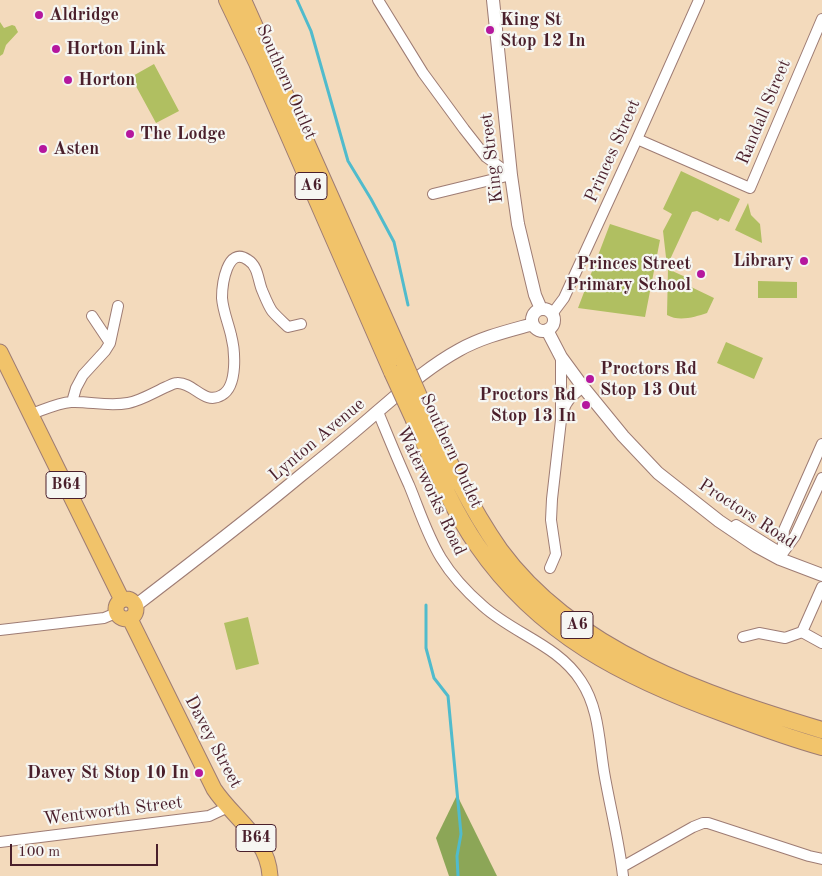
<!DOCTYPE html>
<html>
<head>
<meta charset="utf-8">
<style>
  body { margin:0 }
  #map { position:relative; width:822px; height:876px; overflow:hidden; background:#f3dabc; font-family:"Old Standard TT",serif }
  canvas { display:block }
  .scale { position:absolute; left:10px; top:844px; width:148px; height:22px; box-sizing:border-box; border:2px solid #4a1f2b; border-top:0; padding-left:6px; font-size:15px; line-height:18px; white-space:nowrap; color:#4a1f2b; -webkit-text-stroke:4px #f6f6f2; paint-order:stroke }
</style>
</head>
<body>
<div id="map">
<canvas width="822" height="876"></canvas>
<div class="scale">100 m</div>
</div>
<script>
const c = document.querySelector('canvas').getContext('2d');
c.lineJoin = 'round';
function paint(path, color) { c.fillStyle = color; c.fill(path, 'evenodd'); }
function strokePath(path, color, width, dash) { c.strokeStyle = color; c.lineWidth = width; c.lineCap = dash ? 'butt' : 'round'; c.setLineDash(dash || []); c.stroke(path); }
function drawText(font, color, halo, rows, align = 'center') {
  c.font = font + ' "Old Standard TT",serif'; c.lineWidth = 4.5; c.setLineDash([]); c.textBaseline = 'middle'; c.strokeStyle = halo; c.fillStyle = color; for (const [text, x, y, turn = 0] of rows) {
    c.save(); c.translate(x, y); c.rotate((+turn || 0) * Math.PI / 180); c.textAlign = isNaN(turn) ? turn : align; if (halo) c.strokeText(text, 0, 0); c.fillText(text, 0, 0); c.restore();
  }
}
const green = new Path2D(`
  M 0,22 L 4,28 L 12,25 L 15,26 L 18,32 L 6,45 L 3,54 L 0,56 Z
  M 154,64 L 179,111 L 156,123 L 131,77 Z
  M 681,171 L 740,199 L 729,222 L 720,218 L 718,221 L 697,211 L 692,212 L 667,266 L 663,231 L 672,214 L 663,209 Z
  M 748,203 L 751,215 L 760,224 L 762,243 L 735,230 Z
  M 610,224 L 660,240 L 645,317 L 578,308 Z
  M 668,269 L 692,280 L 689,286 L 714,298 L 707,313 C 695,317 679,322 667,315 Z
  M 758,281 L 797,282 L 797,298 L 758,298 Z
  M 726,342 L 763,358 L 754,379 L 717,363 Z
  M 248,617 L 259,664 L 236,670 L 224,623 Z`);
const forest = new Path2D(`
  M 457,795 L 497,876 L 449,876 L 436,838 Z`);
const stream = new Path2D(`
  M 297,0 L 311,31 L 348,161 L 371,199 L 394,242 L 408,305
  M 426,605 L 426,648 L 434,678 L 448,696 L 461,834 L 457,856 L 458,876`);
const minor = new Path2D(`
  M 378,0 L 423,73 L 464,129 L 486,157 L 511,175
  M 637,139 L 750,188 L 822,19
  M 433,194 L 511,175
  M 552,314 L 564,298 L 637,139 L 699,0
  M 92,316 L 110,343
  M 72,402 L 76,388 L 83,375 L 105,351 L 110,343 L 118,306
  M 378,412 C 388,436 398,461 409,485 C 419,509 427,535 441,558 C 452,576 467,592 483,606 C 514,634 558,645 581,681 C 599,708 599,741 604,772 C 610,807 619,841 623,876
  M 563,412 C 566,400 574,394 583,387
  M 31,414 C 43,410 58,403 71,402 C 90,401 107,407 128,403 C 140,401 155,392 166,387 C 169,386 173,383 177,383 C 194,382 204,406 222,395 C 238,386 235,350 231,335 C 228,322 223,311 222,298 C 222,285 227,245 248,260 C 258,266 258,280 262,290 C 265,297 268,305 272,311 C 277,317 283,322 288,327 L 301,324
  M 736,525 L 781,553
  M 782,554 L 784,530 L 822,444
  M 782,554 L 795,536 L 822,478
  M 550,568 L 556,554 L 551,520 L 552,499 L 561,420 L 561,357
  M 822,587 L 802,632 L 822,643
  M 0,630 L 104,618 L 116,613
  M 743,637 L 759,633 L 785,638 L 802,632
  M 0,842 L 209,816 L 228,807
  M 622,867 L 693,827 L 703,823 L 708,823 L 809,856 L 822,859`);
const tertiary = new Path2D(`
  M 493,0 L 511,175 L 518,224 L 535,295 L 541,309
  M532 320a11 11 0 1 1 22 0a11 11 0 1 1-22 0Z
  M 547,330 L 561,357 L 583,387 L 623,436 L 658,473 L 719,521 L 756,546 L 780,559 L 822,575
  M 135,606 C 190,564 245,522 299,477 C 325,456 352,434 377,412 C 403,390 428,367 459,350 C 482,337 508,331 533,324`);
const primary = new Path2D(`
  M 0,352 L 122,600
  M116 609a10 10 0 1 1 20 0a10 10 0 1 1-20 0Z
  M 130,619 L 214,789 C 233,818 268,838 270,876`);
const trunk = new Path2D(`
  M 227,0 L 257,63 L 392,372
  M 243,0 L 404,362
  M 425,410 C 447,458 469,506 500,550 C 575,652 706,695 822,730
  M 414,420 C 433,462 450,506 477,545 C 539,635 625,678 725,714 C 757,726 789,738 822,747`);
const trunkBridge = new Path2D(`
  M 404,362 L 425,410
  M 392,372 L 414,420`);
const markers = [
  [39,15,5,"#b5179e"],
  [490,30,5,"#b5179e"],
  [56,49,5,"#b5179e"],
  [68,80,5,"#b5179e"],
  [130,134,5,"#b5179e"],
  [43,149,5,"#b5179e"],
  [804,261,5,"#b5179e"],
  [701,274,5,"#b5179e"],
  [590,379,5,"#b5179e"],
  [586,405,5,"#b5179e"],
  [199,773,5,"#b5179e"]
];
const shields = [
  [311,186,32],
  [66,485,40],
  [577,625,32],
  [256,838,40]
];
const shieldNames = [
  ["A6",311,186],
  ["B64",66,485],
  ["A6",577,625],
  ["B64",256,838]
];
const poiNames = [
  ["Aldridge",49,15],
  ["King St",500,20],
  ["Stop 12 In",500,41],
  ["Horton Link",66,49],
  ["Horton",78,80],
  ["The Lodge",140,134],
  ["Asten",53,149],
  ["Library",794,261,"right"],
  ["Princes Street",691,264,"right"],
  ["Primary School",691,285,"right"],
  ["Proctors Rd",600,369],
  ["Stop 13 Out",600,390],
  ["Proctors Rd",576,395,"right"],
  ["Stop 13 In",576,416,"right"],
  ["Davey St Stop 10 In",189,773,"right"]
];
const streetNames = [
  ["Southern Outlet",286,82,66],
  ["Randall Street",764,112,-67],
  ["Princes Street",613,151,-66],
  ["King Street",492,158,-97],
  ["Lynton Avenue",317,440,-40],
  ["Southern Outlet",451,451,65],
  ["Waterworks Road",431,491,65],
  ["Proctors Road",747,514,33],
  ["Davey Street",213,742,62],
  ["Wentworth Street",113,811,-7]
];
paint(green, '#b0bf61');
paint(forest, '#8ca657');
strokePath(stream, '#50bbcc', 3);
strokePath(minor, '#9e7c74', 12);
strokePath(tertiary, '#9e7c74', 14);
strokePath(primary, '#9e7c74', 17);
strokePath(trunk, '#9e7c74', 18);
strokePath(minor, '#fff', 10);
strokePath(tertiary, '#fff', 12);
strokePath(primary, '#f1c36a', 15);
strokePath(trunk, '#f1c36a', 16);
strokePath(trunkBridge, '#9e7c74', 18, []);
strokePath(trunkBridge, '#f1c36a', 16);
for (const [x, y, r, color] of markers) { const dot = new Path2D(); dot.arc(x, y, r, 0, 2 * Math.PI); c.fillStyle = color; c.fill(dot); strokePath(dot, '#f6f6f2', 2); }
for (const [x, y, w] of shields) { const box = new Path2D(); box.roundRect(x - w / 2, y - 13.5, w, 27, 4); c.fillStyle = '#f6f6f2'; c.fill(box); strokePath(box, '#4a1f2b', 1); }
drawText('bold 16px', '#4a1f2b', null, shieldNames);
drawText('bold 18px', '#4a1f2b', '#f6f6f2', poiNames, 'left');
drawText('18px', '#4a1f2b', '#f6f6f2', streetNames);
</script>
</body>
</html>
